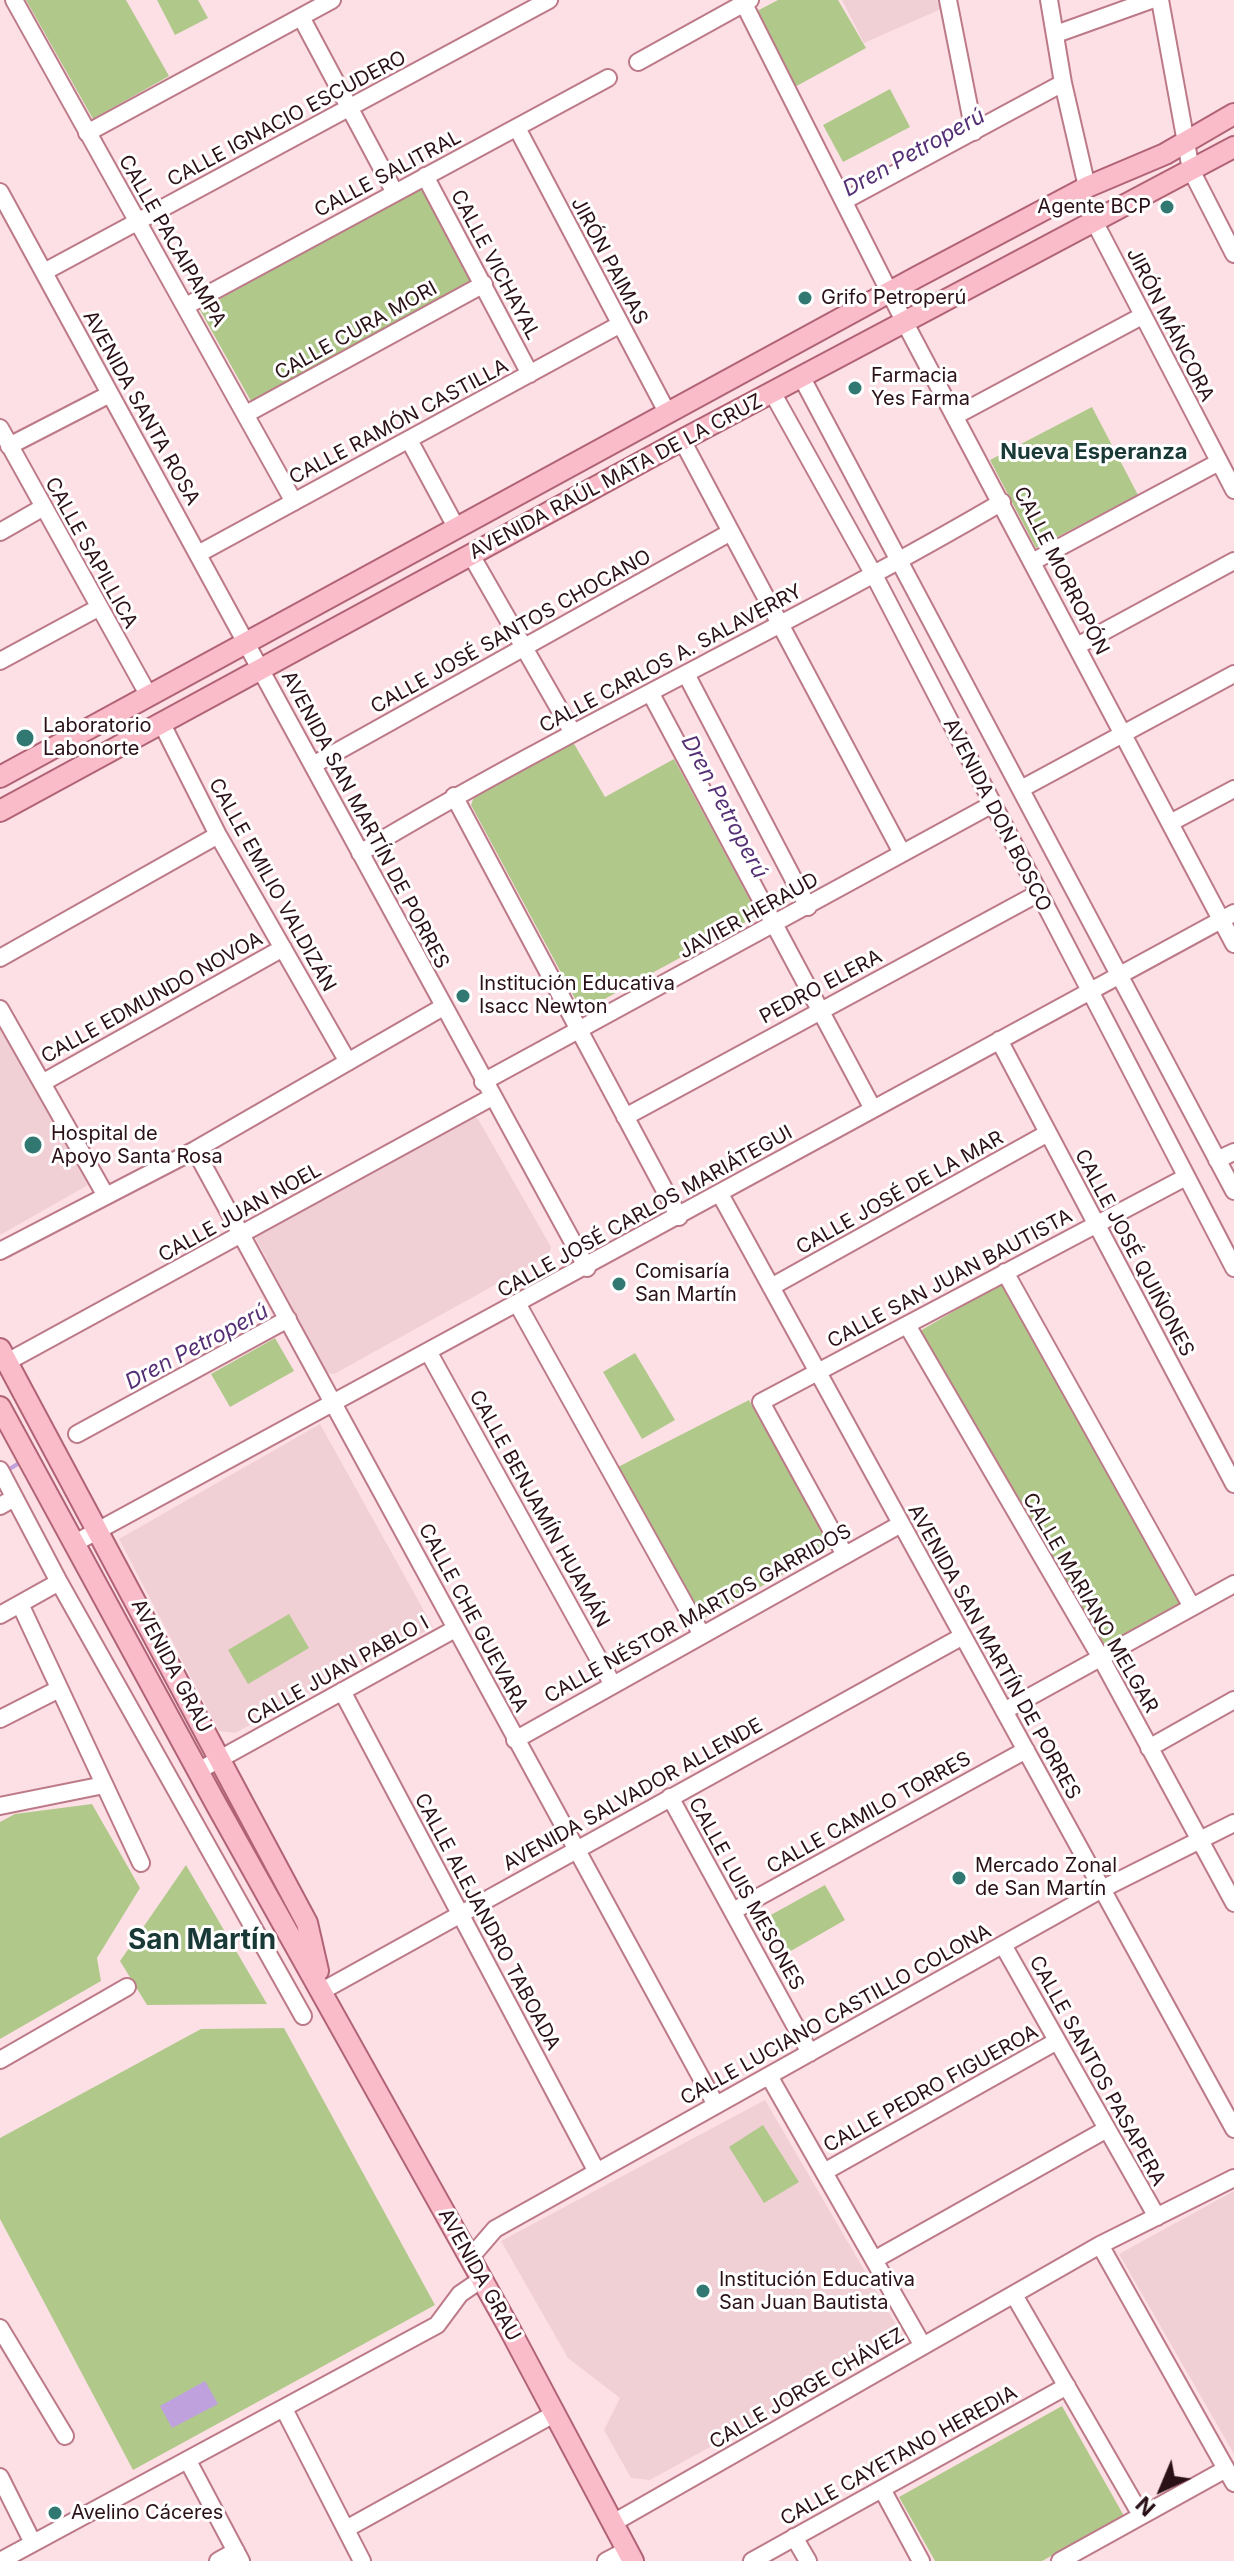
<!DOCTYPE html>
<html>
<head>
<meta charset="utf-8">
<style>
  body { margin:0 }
  #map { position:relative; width:1234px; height:2561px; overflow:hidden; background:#fde0e5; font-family:Inter,sans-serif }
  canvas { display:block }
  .north { position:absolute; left:1122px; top:2449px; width:80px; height:80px; -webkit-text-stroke:6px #fff; paint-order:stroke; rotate:224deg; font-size:22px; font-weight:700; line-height:32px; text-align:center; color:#2a1117 }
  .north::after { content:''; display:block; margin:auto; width:28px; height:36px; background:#2a1117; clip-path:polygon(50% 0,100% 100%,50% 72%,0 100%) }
</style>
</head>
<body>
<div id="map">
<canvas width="1234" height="2561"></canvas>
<div class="north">N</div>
</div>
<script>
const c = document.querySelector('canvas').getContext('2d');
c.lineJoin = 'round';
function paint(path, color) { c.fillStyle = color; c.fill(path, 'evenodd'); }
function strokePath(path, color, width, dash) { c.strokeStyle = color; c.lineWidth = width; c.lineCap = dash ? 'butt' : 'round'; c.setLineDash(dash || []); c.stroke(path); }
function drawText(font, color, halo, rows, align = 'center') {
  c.font = font + ' Inter,sans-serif'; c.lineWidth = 6; c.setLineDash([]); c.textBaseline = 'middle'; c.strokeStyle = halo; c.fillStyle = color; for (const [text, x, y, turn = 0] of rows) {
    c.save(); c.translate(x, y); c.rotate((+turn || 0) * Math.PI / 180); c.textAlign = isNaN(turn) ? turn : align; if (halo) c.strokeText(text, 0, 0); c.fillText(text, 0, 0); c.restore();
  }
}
const built = new Path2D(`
  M 842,0 L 939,0 L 941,9 L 864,43 Z
  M 0,1023 L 88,1185 L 0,1235 Z
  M 472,1116 L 478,1119 L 551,1247 L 549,1255 L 334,1374 L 327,1373 L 254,1235 Z
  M 320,1424 L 433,1627 L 235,1733 L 219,1731 L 119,1539 Z
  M 765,2100 L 905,2340 L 650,2480 L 631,2478 L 604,2430 L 620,2398 L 568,2358 L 501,2241 Z
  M 1234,2191 L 1234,2454 L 1119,2254 Z`);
const green = new Path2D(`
  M 26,0 L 126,0 L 169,76 L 93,119 Z
  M 157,0 L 198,0 L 208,18 L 175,35 Z
  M 778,0 L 838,0 L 866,48 L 793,88 L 755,12 Z
  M 890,89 L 910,127 L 843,162 L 823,125 Z
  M 421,187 L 473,282 L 252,403 L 200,310 Z
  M 1092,407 L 1138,495 L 1036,548 L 990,460 Z
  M 573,742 L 605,797 L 674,759 L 755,909 L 753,918 L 588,1008 L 579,1006 L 471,805 L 474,797 Z
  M 1005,1281 L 1185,1601 L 1101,1647 L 920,1331 Z
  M 275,1338 L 294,1371 L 230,1407 L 211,1374 Z
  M 635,1353 L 675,1420 L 642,1439 L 603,1372 Z
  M 749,1400 L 832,1547 L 706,1617 L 698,1614 L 616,1468 Z
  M 289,1614 L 309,1648 L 248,1684 L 228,1650 Z
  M 92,1804 L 140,1888 L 97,1958 L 101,1981 L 0,2039 L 0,1822 L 15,1814 Z
  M 186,1865 L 267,2004 L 147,2005 L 120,1961 Z
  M 825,1885 L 845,1920 L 789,1952 L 769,1916 Z
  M 284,2028 L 435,2305 L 133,2470 L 0,2219 L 0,2138 L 201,2029 Z
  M 763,2125 L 799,2182 L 764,2203 L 729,2147 Z
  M 1062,2406 L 1124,2516 L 1042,2561 L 935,2561 L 899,2497 Z`);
const water = new Path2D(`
  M 205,2381 L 218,2404 L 172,2428 L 160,2406 Z`);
const stream = new Path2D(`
  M 6,1471 L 21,1462`);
const minor = new Path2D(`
  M 14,0 L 294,502
  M 948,0 L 974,132
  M 1049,0 L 1063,83 L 1087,187
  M 1160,0 L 1191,170 L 1234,254
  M 744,4 L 905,323 L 1234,944
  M 301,17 L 395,193
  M 1056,34 L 1151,0
  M 638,62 L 750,0
  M 517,128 L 667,412
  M 87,133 L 332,0
  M 425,176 L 530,374
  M 0,192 L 587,1268
  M 844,201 L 1063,83
  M 1094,221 L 1234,490
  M 44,272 L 549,0
  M 186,306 L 608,78
  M 802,378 L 1234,1191
  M 772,392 L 874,575 L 1234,1268
  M 248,413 L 484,284
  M 957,415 L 1142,316
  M 0,428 L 149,696
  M 409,440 L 456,527
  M 682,440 L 902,853
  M 9,446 L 110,394
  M 0,532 L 42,508
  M 198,554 L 619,325
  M 471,555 L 573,733
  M 1032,562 L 1219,462
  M 1077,646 L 1234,561
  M 0,661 L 98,608
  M 686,674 L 808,907
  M 651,694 L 873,1109
  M 163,726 L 218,835 L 348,1062
  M 313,765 L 729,533
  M 1021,789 L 1234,674
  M 454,796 L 679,1217
  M 1170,823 L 1234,789
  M 360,853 C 569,727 792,625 1002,502
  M 0,958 L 218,835
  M 0,1009 L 106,1196
  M 999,1040 L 1234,1484
  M 483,1082 L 991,805
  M 42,1083 L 283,948
  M 625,1117 L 1037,894
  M 195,1150 L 716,2105
  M 1217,1160 L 1234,1152
  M 720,1194 L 1234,2129
  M 0,1251 L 195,1150 L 443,1007
  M 1005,1272 L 1192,1607
  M 771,1287 L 1048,1133
  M 518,1305 L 702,1635
  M 907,1325 L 1101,1658 L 1234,1903
  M 429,1353 L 613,1685
  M 7,1362 L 492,1097
  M 77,1434 L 288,1319
  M 0,1470 L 59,1582 L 303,2016
  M 0,1506 L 14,1498
  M 75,1543 L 1234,913
  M 845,1555 L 761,1402 L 1186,1177
  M 20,1604 L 141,1863
  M 0,1615 L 59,1582
  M 342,1691 L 597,2172
  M 1004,1711 L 1234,1584
  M 0,1719 L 59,1689
  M 515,1740 L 901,1524
  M 1149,1748 L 1234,1700
  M 198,1771 L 455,1629
  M 670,1797 L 810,2053
  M 0,1806 L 104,1785
  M 733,1911 L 1026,1750
  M 1003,1945 L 1157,2217
  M 322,1991 L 963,1636
  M 0,2060 L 127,1987
  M 769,2076 L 923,2346
  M 824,2172 L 1057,2041
  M 1100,2245 L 1234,2483
  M 470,2258 L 495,2229 L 1102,1889 L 1234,1823
  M 874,2260 L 1107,2129
  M 1014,2295 L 1141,2515
  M 0,2328 L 65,2436
  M 284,2409 L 362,2561
  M 188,2461 L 241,2561
  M 0,2477 L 33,2543
  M 882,2489 L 921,2561
  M 613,2523 L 1100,2245 L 1234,2178
  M 346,2529 L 554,2414
  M 794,2537 L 808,2561
  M 0,2561 L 437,2325 L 460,2294 L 482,2279
  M 218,2561 L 236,2551
  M 606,2561 L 627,2550
  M 752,2561 L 1067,2386
  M 1060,2561 L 1226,2469`);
const major = new Path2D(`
  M 0,777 L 917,277 L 1087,187 L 1165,154 L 1234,114
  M 0,811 L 682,440 L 1234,147
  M 0,1349 L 307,1923 L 318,1971
  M 0,1407 L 216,1804 L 508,2326 L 633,2561`);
const markers = [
  [1167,207,8,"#307871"],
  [805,298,8,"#307871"],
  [855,388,8,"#307871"],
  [25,738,10,"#307871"],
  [463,996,8,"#307871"],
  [33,1145,10,"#307871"],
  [619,1284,8,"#307871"],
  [959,1878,8,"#307871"],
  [703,2291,8,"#307871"],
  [55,2513,8,"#307871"]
];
const streetNames = [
  ["CALLE IGNACIO ESCUDERO",287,119,-28],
  ["CALLE SALITRAL",388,174,-28],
  ["CALLE PACAIPAMPA",172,241,60],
  ["JIRÓN PAIMAS",609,261,62],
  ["CALLE VICHAYAL",495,265,62],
  ["JIRÓN MÁNCORA",1170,325,63],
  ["CALLE CURA MORI",356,331,-29],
  ["AVENIDA SANTA ROSA",141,408,61],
  ["CALLE RAMÓN CASTILLA",399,422,-28],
  ["AVENIDA RAÚL MATA DE LA CRUZ",616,477,-28],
  ["CALLE SAPILLICA",91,553,61],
  ["CALLE MORROPÓN",1061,571,63],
  ["CALLE JOSÉ SANTOS CHOCANO",511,632,-29],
  ["CALLE CARLOS A. SALAVERRY",671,659,-28],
  ["AVENIDA DON BOSCO",997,815,63],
  ["AVENIDA SAN MARTÍN DE PORRES",365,820,62],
  ["CALLE EMILIO VALDIZÁN",272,885,61],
  ["JAVIER HERAUD",749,916,-29],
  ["PEDRO ELERA",821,987,-28],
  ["CALLE EDMUNDO NOVOA",152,998,-29],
  ["CALLE JOSÉ DE LA MAR",900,1193,-29],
  ["CALLE JOSÉ CARLOS MARIÁTEGUI",645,1212,-29],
  ["CALLE JUAN NOEL",240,1213,-29],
  ["CALLE JOSÉ QUIÑONES",1134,1253,62],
  ["CALLE SAN JUAN BAUTISTA",950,1279,-28],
  ["CALLE BENJAMÍN HUAMÁN",539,1509,61],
  ["CALLE MARIANO MELGAR",1090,1603,60],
  ["CALLE NÉSTOR MARTOS GARRIDOS",698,1614,-29],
  ["CALLE CHE GUEVARA",473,1618,62],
  ["AVENIDA SAN MARTÍN DE PORRES",994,1652,61],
  ["AVENIDA GRAU",171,1666,62],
  ["CALLE JUAN PABLO I",338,1671,-29],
  ["AVENIDA SALVADOR ALLENDE",633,1795,-29],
  ["CALLE CAMILO TORRES",869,1813,-29],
  ["CALLE LUIS MESONES",746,1894,61],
  ["CALLE ALEJANDRO TABOADA",487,1922,62],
  ["CALLE LUCIANO CASTILLO COLONA",836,2015,-29],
  ["CALLE SANTOS PASAPERA",1097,2071,61],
  ["CALLE PEDRO FIGUEROA",931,2089,-29],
  ["AVENIDA GRAU",479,2275,61],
  ["CALLE JORGE CHÁVEZ",807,2389,-30],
  ["CALLE CAYETANO HEREDIA",899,2456,-29]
];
const poiNames = [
  ["Agente BCP",1151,207,"right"],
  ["Grifo Petroperú",821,298],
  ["Farmacia",871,376],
  ["Yes Farma",871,399],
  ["Laboratorio",43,726],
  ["Labonorte",43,749],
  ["Institución Educativa",479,984],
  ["Isacc Newton",479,1007],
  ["Hospital de",51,1134],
  ["Apoyo Santa Rosa",51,1157],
  ["Comisaría",635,1272],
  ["San Martín",635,1295],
  ["Mercado Zonal",975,1866],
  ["de San Martín",975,1889],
  ["Institución Educativa",719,2280],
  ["San Juan Bautista",719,2303],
  ["Avelino Cáceres",71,2513]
];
const waterNames = [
  ["Dren Petroperú",914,153,-29],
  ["Dren Petroperú",724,807,62],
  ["Dren Petroperú",197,1347,-28]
];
const neighbourhoodNames = [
  ["Nueva Esperanza",1094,452]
];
const districtNames = [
  ["San Martín",202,1941]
];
paint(built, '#f0cfd5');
paint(green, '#b0c98b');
paint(water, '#bfa2dd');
strokePath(stream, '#bfa2dd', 4);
strokePath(minor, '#bc7a88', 20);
strokePath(major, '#b06374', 24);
strokePath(minor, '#fff', 16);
strokePath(major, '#fbbcca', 20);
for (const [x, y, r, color] of markers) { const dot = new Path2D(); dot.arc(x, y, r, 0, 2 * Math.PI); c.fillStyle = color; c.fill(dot); strokePath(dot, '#fff', 3); }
drawText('20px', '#2a1117', '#fff', streetNames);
drawText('20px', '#2a1117', '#fff', poiNames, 'left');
drawText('italic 22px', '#542f75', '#fff', waterNames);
drawText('bold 22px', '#183936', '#fff', neighbourhoodNames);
drawText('bold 28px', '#183936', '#fff', districtNames);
</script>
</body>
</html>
